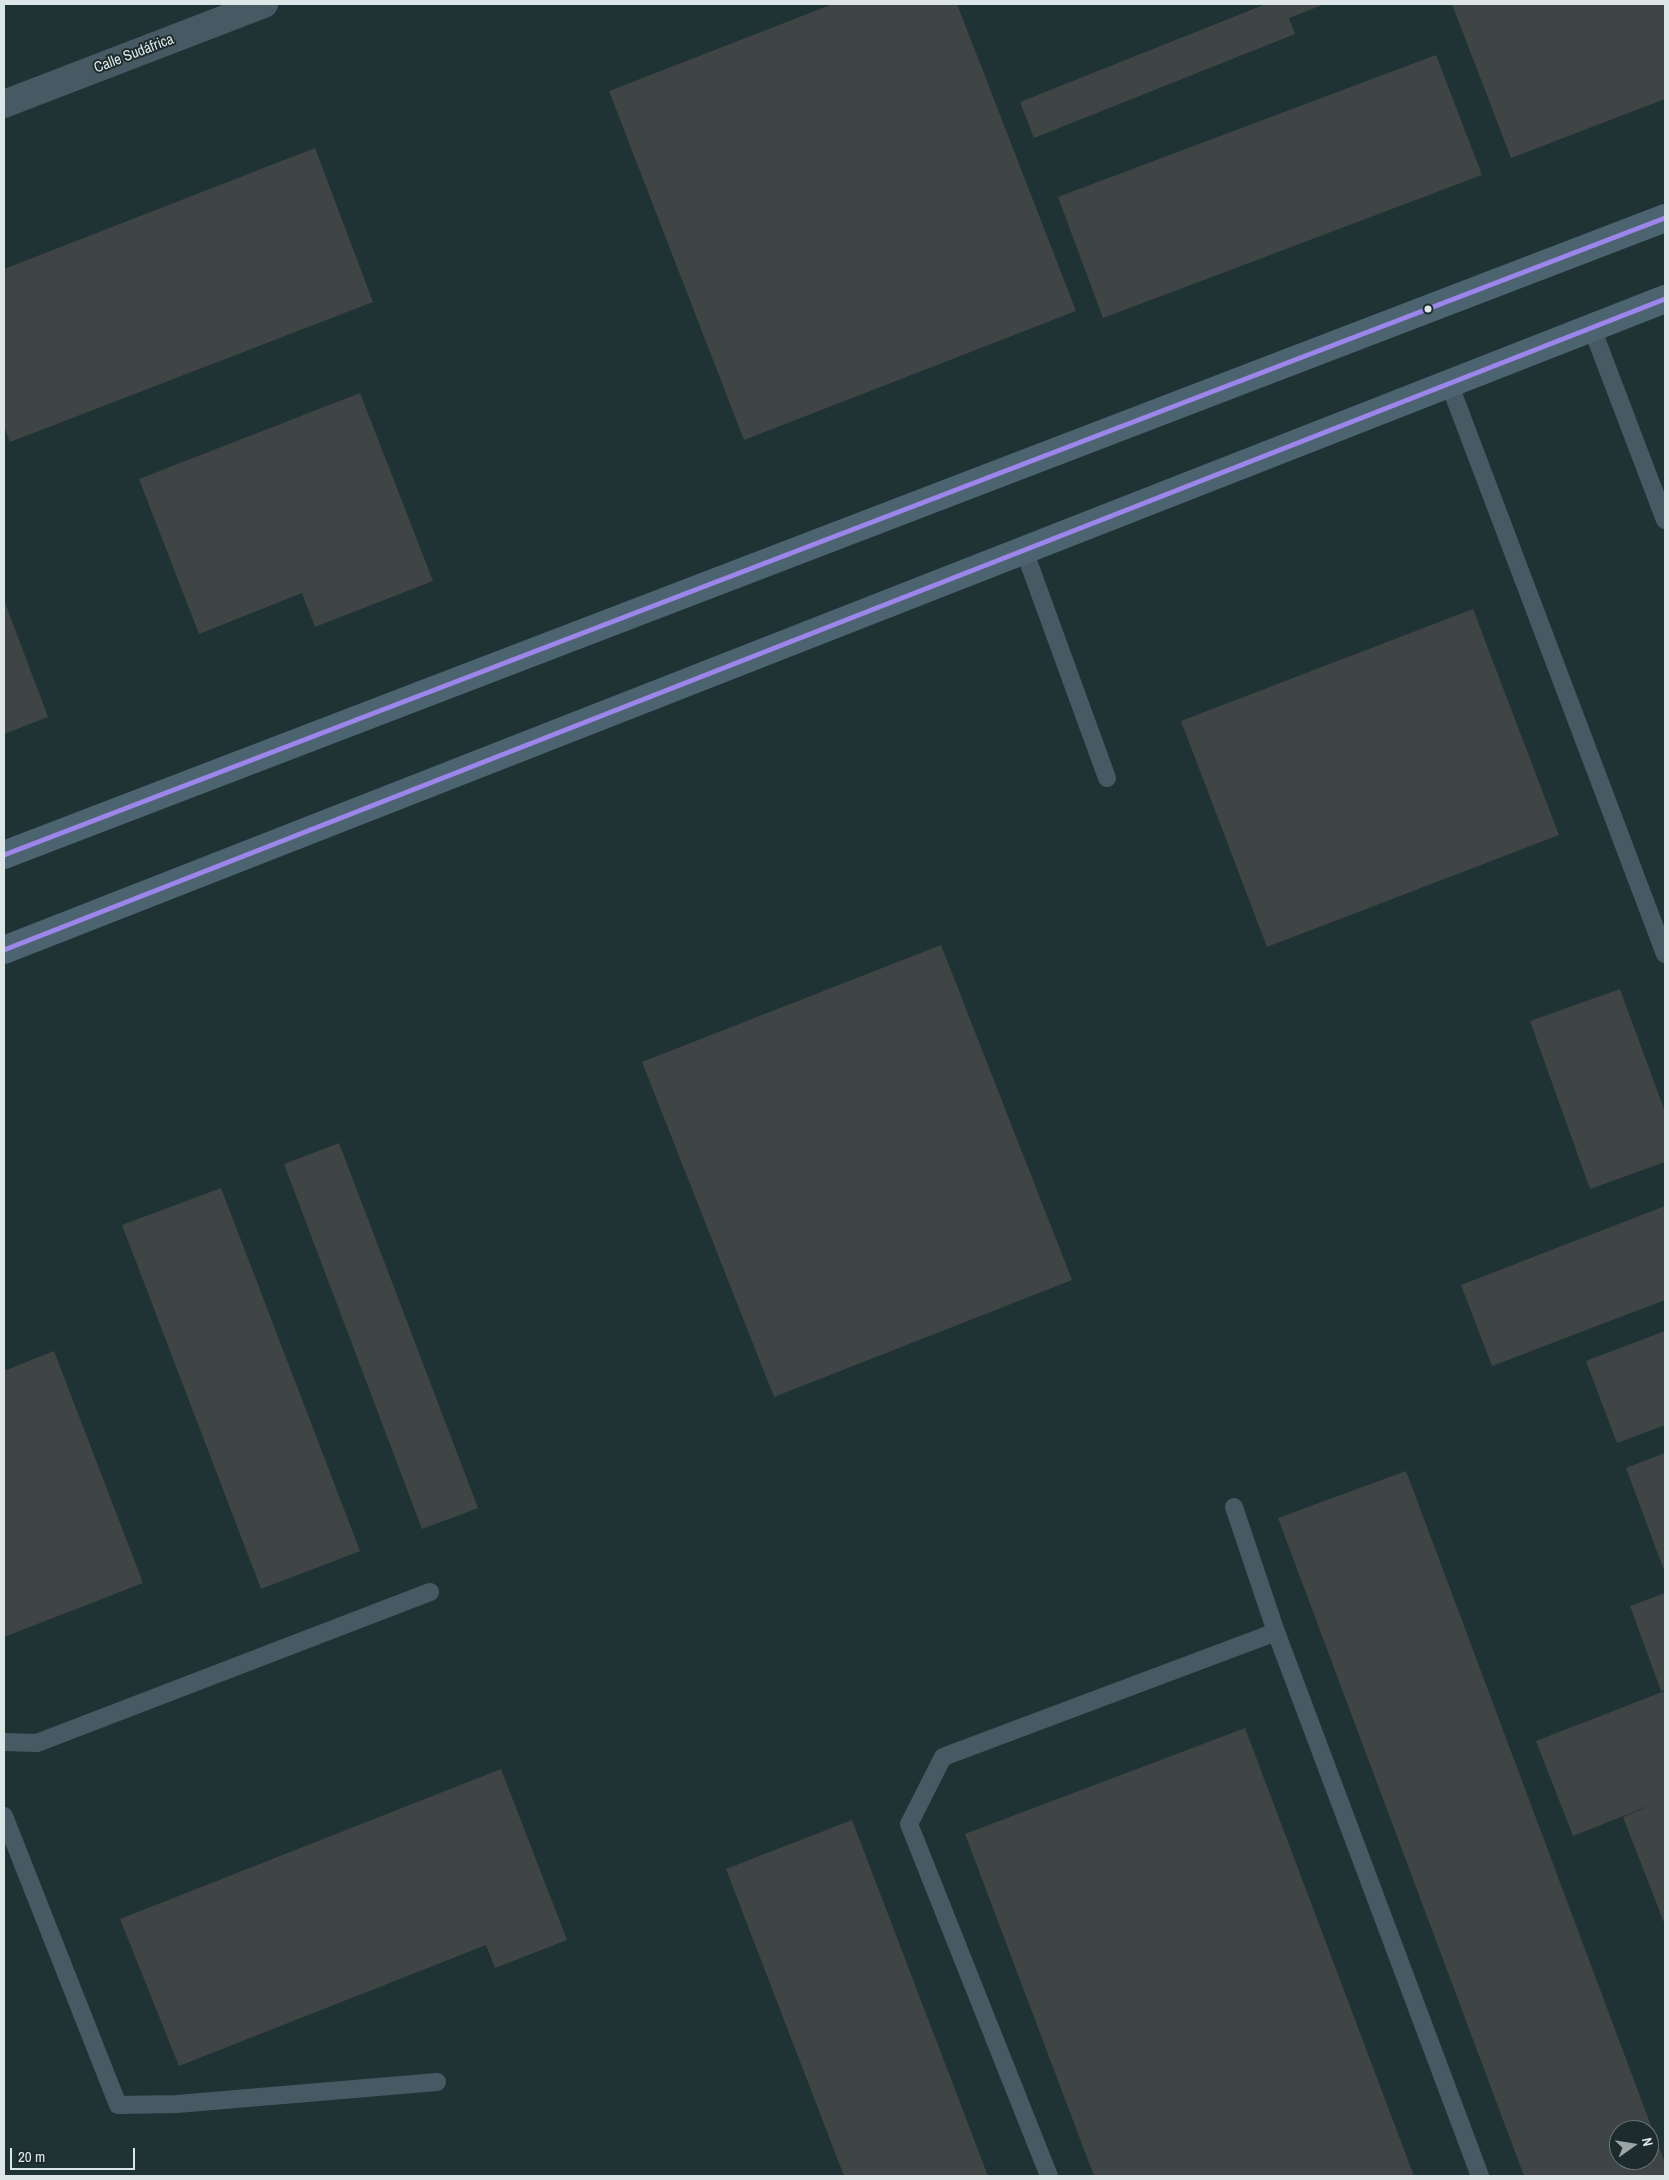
<!DOCTYPE html>
<html>
<head>
<meta charset="utf-8">
<style>
  body { margin:0 }
  #map { position:relative; width:1669px; height:2180px; overflow:hidden; background:#22282a; font-family:"Archivo Narrow",sans-serif }
  canvas { display:block }
  .frame { position:absolute; inset:0; border:5px solid #dde6e7; pointer-events:none }
  .north { position:absolute; left:1609px; top:2120px; width:50px; height:50px; box-sizing:border-box; background:#1e2b2d; border:1px solid #6a7677; border-radius:50%; rotate:77deg; font-size:14px; font-weight:700; line-height:20px; text-align:center; color:#dde6e7 }
  .north::after { content:''; display:block; margin:auto; width:18px; height:22px; background:#9ca4a5; clip-path:polygon(50% 0,100% 100%,50% 72%,0 100%) }
  .scale { position:absolute; left:10px; top:2148px; width:125px; height:22px; box-sizing:border-box; border:2px solid #dde6e7; border-top:0; padding-left:6px; font-size:15px; line-height:18px; white-space:nowrap; color:#dde6e7; -webkit-text-stroke:4px #1e2b2d; paint-order:stroke }
</style>
</head>
<body>
<div id="map">
<canvas width="1669" height="2180"></canvas>
<div class="frame"></div>
<div class="north">N</div>
<div class="scale">20 m</div>
</div>
<script>
const c = document.querySelector('canvas').getContext('2d');
c.lineJoin = 'round';
function paint(path, color) { c.fillStyle = color; c.fill(path, 'evenodd'); }
function strokePath(path, color, width, dash) { c.strokeStyle = color; c.lineWidth = width; c.lineCap = dash ? 'butt' : 'round'; c.setLineDash(dash || []); c.stroke(path); }
function drawText(font, color, halo, rows, align = 'center') {
  c.font = font + ' "Archivo Narrow",sans-serif'; c.lineWidth = 4; c.setLineDash([]); c.textBaseline = 'middle'; c.strokeStyle = halo; c.fillStyle = color; for (const [text, x, y, turn = 0] of rows) {
    c.save(); c.translate(x, y); c.rotate((+turn || 0) * Math.PI / 180); c.textAlign = isNaN(turn) ? turn : align; if (halo) c.strokeText(text, 0, 0); c.fillText(text, 0, 0); c.restore();
  }
}
const built = new Path2D(`
  M 4,4 L 1665,4 L 1665,2176 L 4,2176 ZM 1619,2130 L 1649,2130 L 1649,2160 L 1619,2160 Z`);
const building = new Path2D(`
  M 833,4 L 957,4 L 1076,311 L 744,440 L 609,91 Z
  M 1266,4 L 1325,4 L 1289,18 L 1295,34 L 1034,138 L 1020,102 Z
  M 1452,4 L 1665,4 L 1665,99 L 1511,158 Z
  M 1436,55 L 1482,175 L 1103,318 L 1058,197 Z
  M 315,148 L 373,302 L 10,442 L 4,426 L 4,269 Z
  M 360,393 L 433,581 L 315,627 L 302,593 L 199,634 L 139,479 Z
  M 4,600 L 48,717 L 4,734 Z
  M 1473,609 L 1559,835 L 1267,947 L 1181,721 Z
  M 941,945 L 1072,1280 L 774,1397 L 642,1062 Z
  M 1620,989 L 1665,1112 L 1665,1162 L 1590,1189 L 1530,1021 Z
  M 339,1143 L 478,1508 L 422,1529 L 284,1164 Z
  M 221,1188 L 360,1551 L 261,1589 L 122,1225 Z
  M 1665,1206 L 1665,1300 L 1492,1366 L 1461,1285 Z
  M 1665,1331 L 1665,1425 L 1617,1443 L 1586,1361 Z
  M 54,1351 L 143,1583 L 4,1637 L 4,1371 Z
  M 1665,1453 L 1665,1573 L 1626,1468 Z
  M 1406,1471 L 1665,2163 L 1665,2176 L 1524,2176 L 1278,1518 ZM 1619,2130 L 1649,2130 L 1649,2160 L 1619,2160 Z
  M 1665,1593 L 1665,1690 L 1661,1691 L 1630,1606 Z
  M 1665,1691 L 1665,1925 L 1623,1817 L 1661,1801 L 1573,1836 L 1536,1741 Z
  M 1245,1728 L 1414,2176 L 1094,2176 L 965,1834 Z
  M 501,1769 L 567,1940 L 495,1968 L 486,1945 L 179,2066 L 120,1919 Z
  M 852,1820 L 988,2176 L 844,2176 L 726,1869 Z`);
const service = new Path2D(`
  M 1592,328 L 1665,520
  M 1449,383 L 1665,954
  M 1024,550 L 1107,778
  M 1234,1507 L 1276,1632 L 1480,2176
  M 4,1742 L 37,1743 L 430,1592
  M 4,1816 L 118,2105 L 177,2104 L 437,2082
  M 1049,2176 L 909,1824 L 943,1757 L 1276,1632`);
const minor = new Path2D(`
  M 4,104 L 264,4`);
const secondary = new Path2D(`
  M 4,855 L 1665,218
  M 4,950 L 1665,299`);
const bus1 = new Path2D(`
  M 4,855 L 1665,218
  M 4,950 L 1665,299`);
const markers = [
  [1428,309,4.5,"#dde6e7"]
];
const streetNames = [
  ["Calle Sudáfrica",134,54,-21]
];
paint(built, '#1f3335');
paint(building, '#3f4444');
strokePath(service, '#475a63', 18);
strokePath(minor, '#475a63', 28);
strokePath(secondary, '#4b646f', 28);
strokePath(bus1, '#9c86ec', 5);
for (const [x, y, r, color] of markers) { const dot = new Path2D(); dot.arc(x, y, r, 0, 2 * Math.PI); c.fillStyle = color; c.fill(dot); strokePath(dot, '#1e2b2d', 2); }
drawText('15px', '#dde6e7', '#1e2b2d', streetNames);
</script>
</body>
</html>
